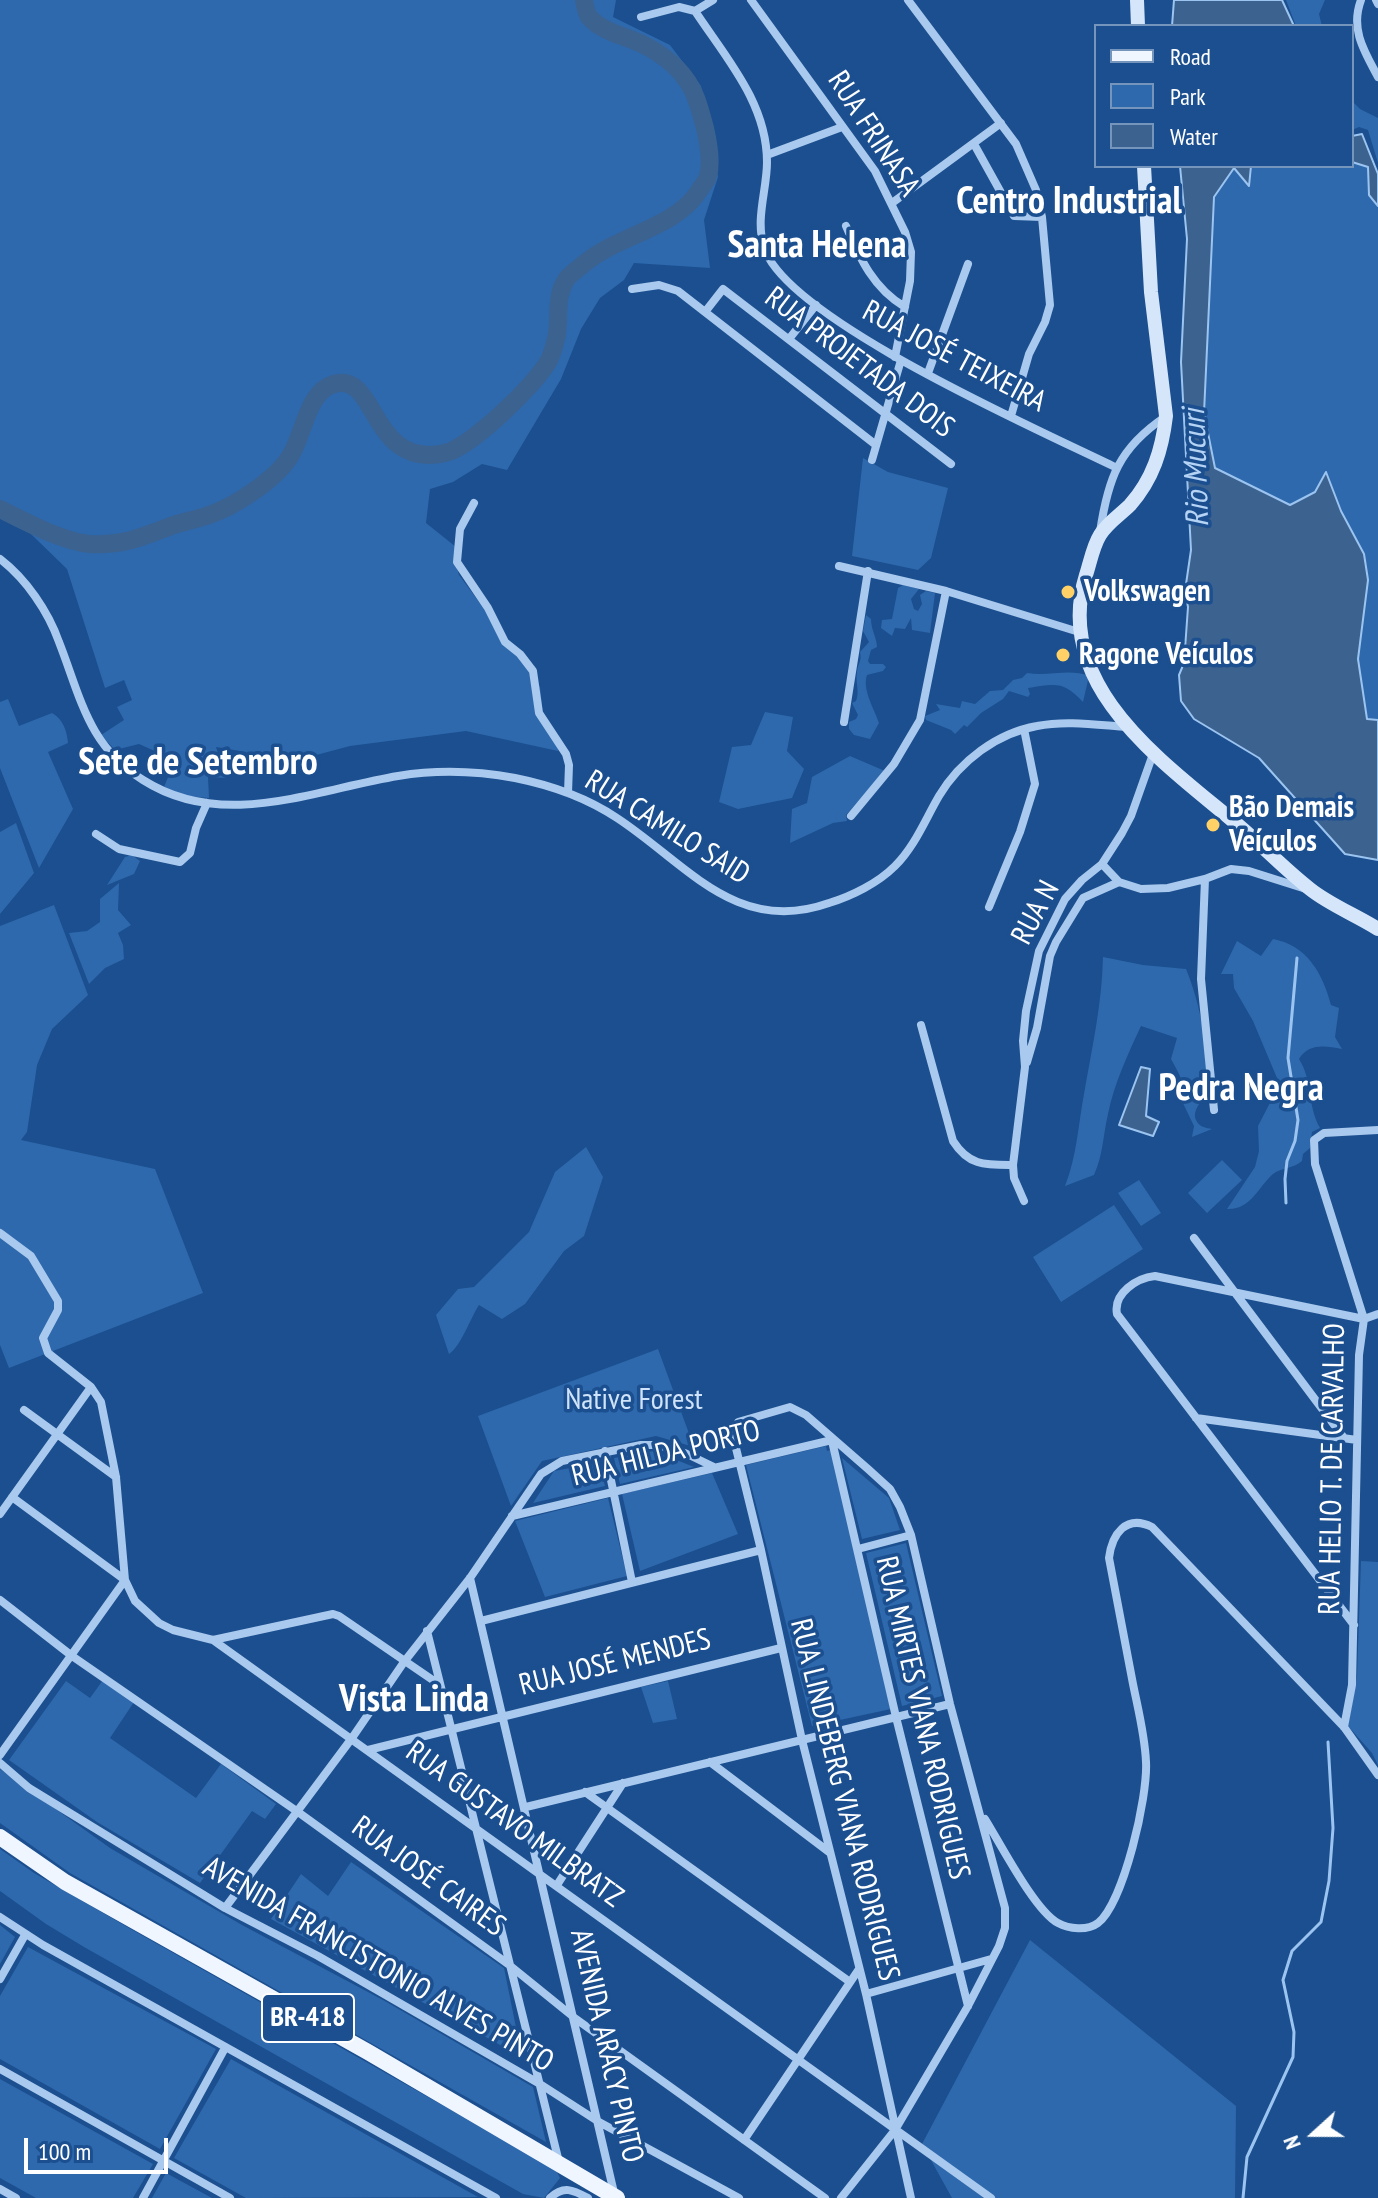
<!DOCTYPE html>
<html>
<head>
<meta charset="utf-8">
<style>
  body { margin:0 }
  #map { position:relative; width:1378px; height:2198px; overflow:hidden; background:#1b4f8f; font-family:"PT Sans Narrow",sans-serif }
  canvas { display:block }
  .legend { position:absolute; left:1094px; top:24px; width:260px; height:144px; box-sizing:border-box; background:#1b4f8f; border:2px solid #7695bc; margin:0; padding:10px 14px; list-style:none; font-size:24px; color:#fff }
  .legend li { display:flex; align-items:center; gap:16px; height:40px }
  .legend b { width:40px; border:2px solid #7695bc }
  .north { position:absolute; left:1274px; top:2094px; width:80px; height:80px; -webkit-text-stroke:6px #1b4f8f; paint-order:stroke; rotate:249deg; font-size:22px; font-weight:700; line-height:32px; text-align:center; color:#fff }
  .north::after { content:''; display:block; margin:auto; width:28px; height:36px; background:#fff; clip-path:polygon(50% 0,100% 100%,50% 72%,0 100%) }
  .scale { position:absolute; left:24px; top:2138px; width:144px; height:36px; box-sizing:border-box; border:4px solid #fff; border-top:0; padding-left:10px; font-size:24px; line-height:28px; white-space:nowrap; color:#fff; -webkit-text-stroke:6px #1b4f8f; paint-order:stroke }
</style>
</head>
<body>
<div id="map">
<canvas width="1378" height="2198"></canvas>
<ul class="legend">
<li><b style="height:10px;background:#f0f6ff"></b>Road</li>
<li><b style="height:22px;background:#2e69ad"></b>Park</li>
<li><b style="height:22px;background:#3c6290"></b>Water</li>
</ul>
<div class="north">N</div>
<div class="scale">100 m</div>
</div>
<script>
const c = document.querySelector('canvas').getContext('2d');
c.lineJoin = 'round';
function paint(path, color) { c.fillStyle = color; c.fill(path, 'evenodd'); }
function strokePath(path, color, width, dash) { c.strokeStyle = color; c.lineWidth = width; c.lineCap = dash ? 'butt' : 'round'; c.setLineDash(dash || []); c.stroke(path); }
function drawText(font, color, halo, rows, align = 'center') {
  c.font = font + ' "PT Sans Narrow",sans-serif'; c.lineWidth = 7; c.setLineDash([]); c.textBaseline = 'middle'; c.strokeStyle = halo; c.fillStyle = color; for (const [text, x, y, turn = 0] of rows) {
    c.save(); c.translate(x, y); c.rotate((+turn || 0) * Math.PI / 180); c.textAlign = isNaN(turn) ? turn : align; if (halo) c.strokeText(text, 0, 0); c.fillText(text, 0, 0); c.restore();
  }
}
const green = new Path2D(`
  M 0,0 L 616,0 L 613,17 L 670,45 L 701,86 L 712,133 L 718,177 L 704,220 L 710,268 L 634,263 L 624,280 L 600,298 L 581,329 L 561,379 L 507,470 L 482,464 L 453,482 L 430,489 L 426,523 L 456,547 L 455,562 L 459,575 L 526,665 L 540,687 L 543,714 L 561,742 L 558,751 L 466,731 L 350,746 L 249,773 L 246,752 L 216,747 L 226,778 L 208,777 L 209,798 L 186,796 L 164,787 L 175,760 L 139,744 L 115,750 L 101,735 L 124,720 L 117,707 L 132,700 L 124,680 L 105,688 L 67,569 L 0,504 Z
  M 1286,0 L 1325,0 L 1319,14 L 1322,26 L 1296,26 Z
  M 1352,101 L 1360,109 L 1378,118 L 1378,163 L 1368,130 L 1359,127 L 1352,130 Z
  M 1352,162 L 1368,167 L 1369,195 L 1378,206 L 1378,720 L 1367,719 L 1358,659 L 1368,580 L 1327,473 L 1315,492 L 1290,505 L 1215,468 L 1204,413 L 1214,197 L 1234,168 L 1249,184 L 1251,166 L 1352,166 Z
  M 863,458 L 888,472 L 948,488 L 931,558 L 918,570 L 852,556 Z
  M 903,585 L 919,589 L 911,599 L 914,609 L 918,611 L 922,604 L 920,595 L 926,591 L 935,593 L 930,633 L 912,630 L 911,618 L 905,629 L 895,628 L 892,636 L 881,628 L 882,620 L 892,619 L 898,588 Z
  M 866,615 L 871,619 C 871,630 877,638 877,647 L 871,650 L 868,661 L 870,664 L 883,664 L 886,667 L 883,671 L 867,675 C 862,690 874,708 879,723 L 870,739 L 854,735 L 849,729 L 849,722 L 856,719 L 858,715 L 852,703 L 856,701 C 860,690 855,683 857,672 C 858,663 862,662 860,652 L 869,642 L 863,631 Z
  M 1027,673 C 1048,677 1069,668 1089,676 L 1083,702 C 1064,682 1058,683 1028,688 L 1030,694 L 1028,697 L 1009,691 L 1003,699 L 981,713 L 967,727 L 964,725 L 955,734 L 951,730 L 926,720 L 925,716 L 940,710 L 936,704 L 960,708 L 962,701 L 975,704 L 990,691 L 1003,690 L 1013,680 L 1022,678 Z
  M 8,699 L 19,726 L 52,713 C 63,719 67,731 68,743 L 48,752 L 73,809 L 39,868 L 0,768 L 0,702 Z
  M 765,712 L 793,717 L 787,751 L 804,769 L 792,798 L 738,809 L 719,802 L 732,747 L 751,745 Z
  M 850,756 L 885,771 L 846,815 L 847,821 L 833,823 L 790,843 L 792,809 L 807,803 L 812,777 Z
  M 16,823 L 34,873 L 0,914 L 0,832 Z
  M 132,855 L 140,861 L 134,874 L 107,885 L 125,857 Z
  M 119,883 L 118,910 L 131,925 L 118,933 L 123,945 L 124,959 L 105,968 L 89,984 L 69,933 L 87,931 L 100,922 L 100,899 Z
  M 54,905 L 88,995 L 52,1029 L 37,1065 L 27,1132 L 21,1140 L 155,1169 L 203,1293 L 9,1368 L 0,1345 L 0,926 Z
  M 1273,939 C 1307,945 1323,974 1331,1005 L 1339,1008 L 1335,1037 L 1342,1049 C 1325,1046 1309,1043 1299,1059 C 1313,1081 1307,1105 1320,1128 L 1312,1132 L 1310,1148 L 1303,1154 L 1302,1161 C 1293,1169 1282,1167 1273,1174 C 1258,1187 1251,1210 1227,1209 L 1255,1167 L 1259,1151 L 1258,1126 L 1274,1095 L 1277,1078 L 1253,1021 L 1234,988 L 1233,974 L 1221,974 L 1237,941 L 1261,956 Z
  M 1103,957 L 1143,965 L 1186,969 C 1200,1003 1209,1049 1207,1086 C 1206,1099 1191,1109 1196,1120 C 1199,1127 1206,1128 1212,1129 L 1192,1137 L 1194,1126 L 1181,1099 C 1186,1083 1179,1074 1171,1059 L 1177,1038 L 1141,1026 C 1128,1054 1114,1084 1108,1114 C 1103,1136 1103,1155 1094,1175 L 1065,1186 C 1077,1155 1078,1126 1084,1094 C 1092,1048 1102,1004 1103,957 Z
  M 586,1147 L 603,1177 L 584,1236 L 564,1251 L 525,1304 L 502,1319 L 479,1305 C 470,1319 461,1346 449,1354 L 436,1315 L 458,1289 L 474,1287 L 529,1232 L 555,1172 Z
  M 1222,1160 L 1242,1180 L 1207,1213 L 1188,1193 Z
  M 1139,1180 L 1161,1213 L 1141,1226 L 1118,1193 Z
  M 1114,1205 L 1143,1249 L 1061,1302 L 1033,1257 Z
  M 658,1349 L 694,1447 L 656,1436 L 542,1461 L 511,1506 L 478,1416 Z
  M 826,1446 L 827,1451 L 834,1449 L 891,1709 L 812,1726 L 746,1465 Z
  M 654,1451 L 694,1467 L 620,1484 L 614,1458 Z
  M 842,1458 L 889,1498 L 900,1530 L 862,1539 Z
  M 599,1463 L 605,1486 L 533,1503 L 554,1471 Z
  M 712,1473 L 738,1534 L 640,1571 L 622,1494 Z
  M 608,1498 L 627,1576 L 545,1597 L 515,1521 Z
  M 906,1543 L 942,1696 L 902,1706 L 866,1553 Z
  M 1361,1561 L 1378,1562 L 1378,1765 L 1372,1753 L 1348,1726 L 1357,1677 Z
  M 103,1680 L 134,1702 L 110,1738 L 196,1798 L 221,1764 L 276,1804 L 265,1819 L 252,1811 L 200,1883 L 97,1822 L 9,1760 L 66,1681 L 90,1698 Z
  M 668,1681 L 677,1719 L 653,1723 L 641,1687 Z
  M 0,1769 L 110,1848 L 242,1925 L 383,2000 L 533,2087 L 546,2142 L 70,1873 L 0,1823 Z
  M 0,1849 L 34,1873 L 129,1928 L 543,2162 L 557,2172 L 560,2178 L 544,2198 L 523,2194 L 84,1947 L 46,1924 L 0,1891 Z
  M 351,1862 L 504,1968 L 522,2057 L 271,1919 L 301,1874 L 328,1896 Z
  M 0,1925 L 15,1937 L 0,1964 Z
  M 1030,1940 L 1236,2106 L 1235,2198 L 952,2198 L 922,2144 Z
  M 28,1947 L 216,2049 L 160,2149 L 0,2059 L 0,1996 Z
  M 231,2059 L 478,2197 L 246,2198 L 174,2158 Z
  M 0,2079 L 153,2164 L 133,2198 L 36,2198 L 0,2178 Z
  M 166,2173 L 212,2198 L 152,2198 Z`);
const water = new Path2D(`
  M 1174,0 L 1282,0 L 1294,26 L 1172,26 Z
  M 1362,134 L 1378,174 L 1378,206 L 1369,195 L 1368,167 L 1352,162 L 1352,136 Z
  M 1180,166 L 1251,166 L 1249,186 L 1234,168 L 1214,197 L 1204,413 L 1215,468 L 1290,505 L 1315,492 L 1326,472 L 1341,511 L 1364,554 L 1368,580 L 1358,659 L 1367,719 L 1378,720 L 1378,860 L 1345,854 L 1259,758 L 1194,719 L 1181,701 L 1179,675 L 1184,663 L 1188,607 L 1185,591 L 1191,550 L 1181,362 L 1187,239 Z
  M 1141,1067 L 1150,1069 L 1146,1116 L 1159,1122 L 1153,1136 L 1119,1125 Z`);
const stream = new Path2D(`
  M 1286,1203 L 1285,1179 L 1287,1161 L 1295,1141 L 1298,1120 L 1288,1058 L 1297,958
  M 1243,2198 L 1247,2157 L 1293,2057 L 1294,2032 L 1283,1980 L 1292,1951 L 1321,1922 L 1329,1881 L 1333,1828 L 1328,1742`);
const river = new Path2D(`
  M 0,509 C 24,521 63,542 90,544 C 122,546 142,537 171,526 C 182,522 194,520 206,516 C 233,508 279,478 292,453 C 304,432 308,391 334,384 C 378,371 370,470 445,453 C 470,448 535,385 548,362 C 552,356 554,346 556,339 C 561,320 554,298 566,280 C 568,276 575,271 579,268 C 614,235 674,230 699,191 C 701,187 707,181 708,176 C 712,162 708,141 705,128 C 700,110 696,92 685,78 C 675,64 658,52 642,44 C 625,36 602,32 589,17 C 586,12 585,6 584,0`);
const minor = new Path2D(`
  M 751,0 L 875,171 L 905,232 L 911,252 L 910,281 L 895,357
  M 908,0 L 1016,144 L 1036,190 L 1042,217 L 1050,305 L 1045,322 L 1029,354 L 1011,416
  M 1361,0 C 1350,29 1364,51 1378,77
  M 1376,0 L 1378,4
  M 695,11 C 726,58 767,103 767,162 C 767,190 755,219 764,247 C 785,319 1044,432 1115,467
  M 641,17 L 679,7 L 695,11 L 713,0
  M 974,144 L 1014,216 L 1042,217
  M 767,155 L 842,127
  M 892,203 L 1001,123
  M 846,226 C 860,259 874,289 905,307
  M 632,289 L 659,285 L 678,291 L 876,445
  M 705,312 L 723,289 L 951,464
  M 789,339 L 816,305
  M 928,373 L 968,264
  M 872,460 L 901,360
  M 474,503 L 460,529 L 457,562 L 488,608 L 505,642 L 520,654 L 533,671 L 539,713 L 566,754 L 569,765 L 568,793
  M 1100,532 C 1108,478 1119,448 1165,417
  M 0,559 C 26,579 48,611 59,642 C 81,698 88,746 143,780 C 223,831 314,790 398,776 C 435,770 477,771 515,778 C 550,785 587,798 617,818 C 686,863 736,936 829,903 C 852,896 878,883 895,866 C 915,846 925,820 939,796 C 960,761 997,733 1037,726 C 1066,720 1098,725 1127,727
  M 839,566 L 946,591 L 1079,632
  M 844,722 L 868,571
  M 851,816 L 894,764 L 920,720 L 946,591
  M 96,834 L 119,849 L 180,862 L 190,853 L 196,828 L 207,803
  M 1102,864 L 1119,882 L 1141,889 L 1168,888 L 1205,879 L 1231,869 L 1249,871 L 1306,889
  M 1205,879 L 1201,979 L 1214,1110
  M 989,907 L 1020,832 L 1035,784 L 1024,729
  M 921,1025 L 953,1141 C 969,1166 985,1165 1013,1165
  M 1027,1062 L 1037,1028 L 1050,956 L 1056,942 L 1083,898 L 1119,882
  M 1024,1201 L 1014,1178 L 1013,1165 L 1025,1067 L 1023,1041 L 1026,1011 L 1039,951 L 1065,899 L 1082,880 L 1102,864 L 1122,833 L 1131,816 L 1153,754
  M 0,1233 L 31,1256 L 58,1301 L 58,1310 L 43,1338 L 48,1353 L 91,1387 L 101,1402 L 116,1477 L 125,1580 L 0,1755
  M 1194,1238 L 1344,1438
  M 24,1410 L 116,1477
  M 1196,1418 L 1357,1440
  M 832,1441 L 896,1717 L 968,2006
  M 605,1451 L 632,1582
  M 12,1497 L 125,1580 L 135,1601 L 159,1623 L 173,1630 L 213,1640 L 991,2198
  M 0,1514 L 91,1387
  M 512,1516 L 832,1440
  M 858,1549 L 911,1535
  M 470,1578 L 615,2197
  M 0,1600 L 72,1656 L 298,1812 L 508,1964 L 576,2019 L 825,2198
  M 481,1621 L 761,1550
  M 1354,1625 L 1117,1314 C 1113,1293 1137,1278 1155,1276 L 1364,1319 L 1378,1314
  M 427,1631 L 559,2162
  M 213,1640 L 333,1614 L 339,1616 L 440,1685
  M 1344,1727 L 1352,1685 L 1359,1355 L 1364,1319 L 1315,1164 L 1314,1140 L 1324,1133 L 1378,1130
  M 368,1750 L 781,1648
  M 710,1762 L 829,1852
  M 0,1763 L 29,1788 L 225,1908 L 318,1956 L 540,2084 L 599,2122 L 739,2198
  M 585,1792 L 850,1982
  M 526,1807 L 950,1704
  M 985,1819 C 1000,1843 1035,1911 1058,1923 C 1069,1929 1087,1931 1098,1923 C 1124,1902 1148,1796 1146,1762 C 1145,1736 1138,1709 1133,1684 C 1125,1642 1117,1600 1109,1558 C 1112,1534 1126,1514 1152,1527 L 1344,1727 L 1378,1775
  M 557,1885 L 623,1783
  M 225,1908 L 352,1738 L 404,1662 L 470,1578 L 541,1474 L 562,1461 L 641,1445 L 657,1445 L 685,1453 L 714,1467
  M 0,1917 L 43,1945 L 496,2198
  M 0,1979 L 25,1935
  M 866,1994 L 991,1959
  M 0,2069 L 230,2198
  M 744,2140 L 859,1969
  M 0,2189 L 16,2198
  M 143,2198 L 225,2048
  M 550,2198 C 564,2185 573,2190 588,2198
  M 841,2198 L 895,2130 L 968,2006 L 999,1946 L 1005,1928 L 1005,1908 L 950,1704 L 911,1535 L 900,1507 L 890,1489 L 868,1469 L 806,1415 L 790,1407 L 738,1422 L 733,1436 L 761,1550 L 802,1740 L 866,1994 L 911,2198`);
const secondary = new Path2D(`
  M 1137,0 L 1138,26
  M 1144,166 L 1151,292 L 1166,416 C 1162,450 1153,479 1130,505 C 1120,515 1107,523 1100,535 C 1093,546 1090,563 1086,575 C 1052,684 1160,760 1232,820 C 1259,842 1283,868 1310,889 C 1330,905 1356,915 1378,929`);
const primary = new Path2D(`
  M 0,1837 L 65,1882 L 368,2052 L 617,2198`);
const markers = [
  [1068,592,8,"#ffd166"],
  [1063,655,8,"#ffd166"],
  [1213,825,8,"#ffd166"]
];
const shields = [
  [308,2018,92]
];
const shieldNames = [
  ["BR-418",308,2018]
];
const streetNames = [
  ["RUA FRINASA",873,134,57],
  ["RUA JOSÉ TEIXEIRA",954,357,28],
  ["RUA PROJETADA DOIS",859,363,37],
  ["RUA CAMILO SAID",667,828,32],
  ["RUA N",1036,913,-62],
  ["RUA HILDA PORTO",666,1454,-14],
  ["RUA HELIO T. DE CARVALHO",1333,1469,-89],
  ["RUA JOSÉ MENDES",615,1663,-14],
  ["RUA MIRTES VIANA RODRIGUES",922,1718,77],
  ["RUA LINDEBERG VIANA RODRIGUES",844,1800,76],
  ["RUA GUSTAVO MILBRATZ",514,1825,36],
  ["RUA JOSÉ CAIRES",428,1877,36],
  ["AVENIDA FRANCISTONIO ALVES PINTO",378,1965,30],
  ["AVENIDA ARACY PINTO",606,2046,77]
];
const poiNames = [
  ["Volkswagen",1084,592],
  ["Ragone Veículos",1079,655],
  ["Bão Demais",1229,808],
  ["Veículos",1229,842]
];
const parkNames = [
  ["Native Forest",634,1400]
];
const waterNames = [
  ["Rio Mucuri",1197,468,-92]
];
const districtNames = [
  ["Centro Industrial",1069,202],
  ["Santa Helena",817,246],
  ["Sete de Setembro",198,763],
  ["Pedra Negra",1241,1089],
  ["Vista Linda",414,1700]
];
paint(green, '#2e69ad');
paint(water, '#3c6290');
strokePath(water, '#9cc4f0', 2);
strokePath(stream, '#9cc4f0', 3);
strokePath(river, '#3c6290', 18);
strokePath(minor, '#a9c9ee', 8);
strokePath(secondary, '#d6e6fa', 14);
strokePath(primary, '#f0f6ff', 16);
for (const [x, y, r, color] of markers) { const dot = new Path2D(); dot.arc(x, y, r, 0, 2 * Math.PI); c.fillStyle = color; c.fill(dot); strokePath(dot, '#1b4f8f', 3); }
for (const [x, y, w] of shields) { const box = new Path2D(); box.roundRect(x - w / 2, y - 24, w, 48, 6); c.fillStyle = '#1b4f8f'; c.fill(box); strokePath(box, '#fff', 2); }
drawText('bold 28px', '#fff', null, shieldNames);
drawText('30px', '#fff', '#1b4f8f', streetNames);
drawText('bold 30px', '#fff', '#1b4f8f', poiNames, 'left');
drawText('30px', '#cfe3fa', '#1b4f8f', parkNames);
drawText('italic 32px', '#b5d3f5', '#1b4f8f', waterNames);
drawText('bold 38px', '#fff', '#1b4f8f', districtNames);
</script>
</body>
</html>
